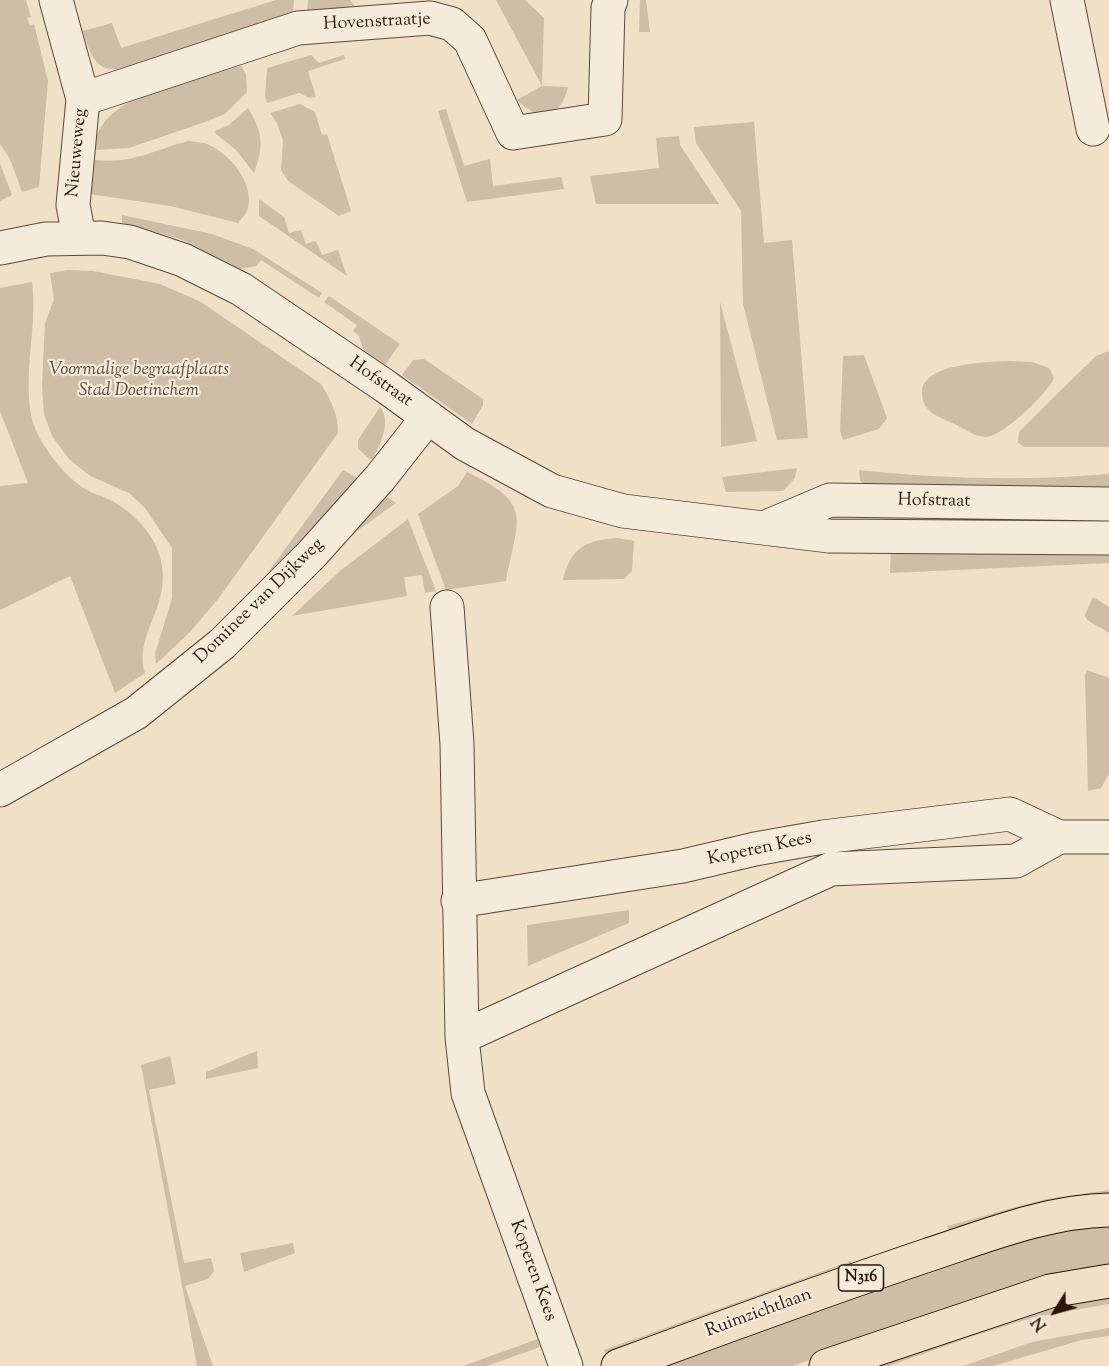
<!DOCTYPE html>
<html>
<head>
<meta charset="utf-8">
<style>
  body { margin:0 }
  #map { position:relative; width:1109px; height:1366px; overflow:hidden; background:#efe0c7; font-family:"Sorts Mill Goudy",serif }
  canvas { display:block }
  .north { position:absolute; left:1025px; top:1282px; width:60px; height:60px; -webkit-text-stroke:4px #f5ebdb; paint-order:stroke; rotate:233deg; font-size:16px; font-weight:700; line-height:24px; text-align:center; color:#2b150b }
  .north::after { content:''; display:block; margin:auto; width:21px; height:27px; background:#2b150b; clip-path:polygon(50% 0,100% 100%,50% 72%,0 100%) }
</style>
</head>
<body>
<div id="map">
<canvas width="1109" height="1366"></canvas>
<div class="north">N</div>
</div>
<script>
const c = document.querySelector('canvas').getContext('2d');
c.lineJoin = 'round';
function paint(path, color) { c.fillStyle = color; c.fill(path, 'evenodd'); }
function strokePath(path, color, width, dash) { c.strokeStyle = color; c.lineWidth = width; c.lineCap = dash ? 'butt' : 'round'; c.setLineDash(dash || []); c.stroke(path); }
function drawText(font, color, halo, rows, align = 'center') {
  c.font = font + ' "Sorts Mill Goudy",serif'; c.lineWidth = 4.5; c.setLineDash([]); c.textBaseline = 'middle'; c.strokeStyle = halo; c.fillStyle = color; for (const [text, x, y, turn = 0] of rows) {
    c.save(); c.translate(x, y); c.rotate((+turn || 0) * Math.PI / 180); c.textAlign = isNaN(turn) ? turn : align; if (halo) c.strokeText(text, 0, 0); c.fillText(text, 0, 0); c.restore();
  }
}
const green = new Path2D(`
  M 0,0 L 26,0 L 31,17 L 27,18 L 30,26 L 34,24 L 48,81 L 39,187 L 22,192 L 10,159 L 0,144 Z
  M 276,0 L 294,0 L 293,15 L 118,69 C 94,72 89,50 83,31 L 112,23 L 121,48 Z
  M 308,0 L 350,0 L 355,6 L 307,11 Z
  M 496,0 L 525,0 L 544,18 L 542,86 L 568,87 C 561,119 538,122 517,100 L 542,86 Z
  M 640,0 L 646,0 L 650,32 L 639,32 Z
  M 311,55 L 319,63 L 344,55 L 345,59 L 308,71 L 316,97 L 310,98 L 299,93 L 267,103 L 265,96 L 267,68 Z
  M 241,66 L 246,74 L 247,92 L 225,114 L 205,122 L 129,148 L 94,150 C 96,137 99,126 109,117 C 136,89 203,78 241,66 Z
  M 300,104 L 315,112 L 322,135 L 327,134 L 351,211 L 339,216 L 288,181 L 281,170 L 283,141 L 277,123 L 270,113 Z
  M 248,108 C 263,132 264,147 254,173 L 236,150 L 216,134 L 215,131 L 229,125 Z
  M 446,109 L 464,166 L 490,159 L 493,186 L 561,177 L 564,189 L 467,202 L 438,111 Z
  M 754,122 L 764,243 L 792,240 L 808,438 L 777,440 L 743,304 L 741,211 L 696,143 L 694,127 Z
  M 679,136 L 680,145 L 719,204 L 596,204 L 590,176 L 659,168 L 656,138 Z
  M 188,141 C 194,142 202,142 207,144 C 230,154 254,182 248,208 C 247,213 241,219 238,223 L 170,206 L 90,194 L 93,160 C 133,164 151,151 188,141 Z
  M 0,163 L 12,195 L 0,201 Z
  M 259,199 L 284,217 L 289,233 L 301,230 L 306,244 L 316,241 L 322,255 L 338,250 L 347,276 L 259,216 Z
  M 122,215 L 212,234 L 253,249 L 322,293 L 319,298 L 261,260 L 256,266 L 240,269 L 180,239 L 122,223 Z
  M 68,270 L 93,271 L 160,284 L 201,302 L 321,384 C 331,400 338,414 338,433 L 218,599 L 189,633 L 156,664 L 155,654 L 172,598 L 172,548 L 145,508 L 129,493 L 90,476 L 69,459 L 52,436 L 44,414 L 42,385 L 45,323 L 54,299 L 50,273 Z
  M 32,282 C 38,327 22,374 32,419 C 38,443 65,478 87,490 C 93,494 101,495 108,499 C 127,508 147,526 156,546 C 180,601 132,631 145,673 L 115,693 L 70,576 L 0,610 L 0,486 L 28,483 L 0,411 L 0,288 Z
  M 329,296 L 400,344 L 385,365 L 364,351 L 359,336 L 353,331 L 357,325 L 324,302 Z
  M 720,302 L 757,441 L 721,447 Z
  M 1109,351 L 1109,447 L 1024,447 L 1018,443 L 1019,432 L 1054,397 L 1096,356 Z
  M 864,355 L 887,418 L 879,429 L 843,440 L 840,431 L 843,356 Z
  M 424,359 L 483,399 L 483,405 L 472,424 L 402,375 L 413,360 Z
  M 1009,361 L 1032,362 L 1049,368 L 1054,378 C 1048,393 1002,437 986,437 C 975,437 962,427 952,423 C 938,416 922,412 922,393 C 921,363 988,362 1009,361 Z
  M 380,407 C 392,421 380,445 373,459 L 370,459 L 358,449 L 358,440 Z
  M 797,468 L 795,478 L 783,491 L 726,492 L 722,477 Z
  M 343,470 L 356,477 L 357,481 L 250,597 Z
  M 859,470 C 942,479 1026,481 1109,474 L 1109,495 L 868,490 L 860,480 Z
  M 467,472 C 534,504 518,517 506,581 L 446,590 L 418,514 L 458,486 Z
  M 378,491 L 396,503 L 339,544 Z
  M 408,519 L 436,591 L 425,593 L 422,575 L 404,577 L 407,596 L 292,616 L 341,570 Z
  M 618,538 L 634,541 L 632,571 L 624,579 L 563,580 C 571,547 586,540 618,538 Z
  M 891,546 L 1109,547 L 1109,563 L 890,573 Z
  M 1093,597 L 1109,607 L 1109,633 L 1087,620 L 1085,615 Z
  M 1087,670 L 1109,678 L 1109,774 L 1101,788 L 1088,791 L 1085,675 Z
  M 629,910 L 629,923 L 528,966 L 527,925 Z
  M 257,1051 L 258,1068 L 206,1079 L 206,1072 Z
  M 170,1056 L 176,1084 L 149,1090 L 184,1263 L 211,1258 L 214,1271 L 208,1279 L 185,1286 L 213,1366 L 197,1366 L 141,1065 Z
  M 1109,1190 L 1109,1200 L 952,1238 L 947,1226 L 1046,1199 Z
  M 1109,1222 L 1109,1269 L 970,1302 L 793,1366 L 651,1366 L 1010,1241 Z
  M 293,1243 L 295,1253 L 244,1272 L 240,1253 Z
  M 851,1261 L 854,1271 L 607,1360 L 604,1350 Z
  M 1109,1291 L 1109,1304 L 1035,1317 L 976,1335 L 889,1366 L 856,1366 Z
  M 1109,1328 L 1109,1336 L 1082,1340 L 993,1366 L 963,1366 L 1032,1342 Z
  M 538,1339 L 540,1347 L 487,1366 L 463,1366 Z`);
const minor = new Path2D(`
  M 56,0 L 83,99 L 73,205 L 79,237
  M 1067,0 L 1093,129
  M 83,99 L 298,28 L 430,18 L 452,24 L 470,40 L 513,133 L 605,119 L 608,8 L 611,0
  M 0,248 L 46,239 L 102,238 L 130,242 L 183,260 L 241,289 L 385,386 L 465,444 L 552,491 L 623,511 L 829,536 L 1109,538
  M 766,527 L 830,500 L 1109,504
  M 447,607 L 457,744 L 462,1037 L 468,1093 L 566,1366
  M 0,790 L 136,713 L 222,644 L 312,554 L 380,478 L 428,417
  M 458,901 L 683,866 L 755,849 L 823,837 L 1010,814 L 1059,837
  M 462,1037 L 831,869 L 1016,861 L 1059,837 L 1109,837`);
const major = new Path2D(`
  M 618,1366 C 721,1328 824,1290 928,1255 C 986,1236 1048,1211 1109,1210
  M 826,1366 L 1050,1291 L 1109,1281`);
const shields = [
  [861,1278,45]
];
const shieldNames = [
  ["N316",861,1278]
];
const streetNames = [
  ["Hovenstraatje",377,23,-3],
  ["Nieuweweg",78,153,-85],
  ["Hofstraat",380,383,35],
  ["Hofstraat",934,502,1],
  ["Dominee van Dijkweg",260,602,-44],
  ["Koperen Kees",760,850,-12],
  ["Koperen Kees",532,1271,70],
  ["Ruimzichtlaan",759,1314,-20]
];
const parkNames = [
  ["Voormalige begraafplaats",139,371],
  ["Stad Doetinchem",139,392]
];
paint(green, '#cebda7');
strokePath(minor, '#5c483a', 35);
strokePath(major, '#2b150b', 35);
strokePath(minor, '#f5ebdb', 33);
strokePath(major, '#efe0c7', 33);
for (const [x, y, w] of shields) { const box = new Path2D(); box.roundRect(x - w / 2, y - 13, w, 26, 4.5); c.fillStyle = '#f5ebdb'; c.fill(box); strokePath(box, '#2b150b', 1.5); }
drawText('bold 16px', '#2b150b', null, shieldNames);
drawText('18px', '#2b150b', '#f5ebdb', streetNames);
drawText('italic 18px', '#5c473a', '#f5ebdb', parkNames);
</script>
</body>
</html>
